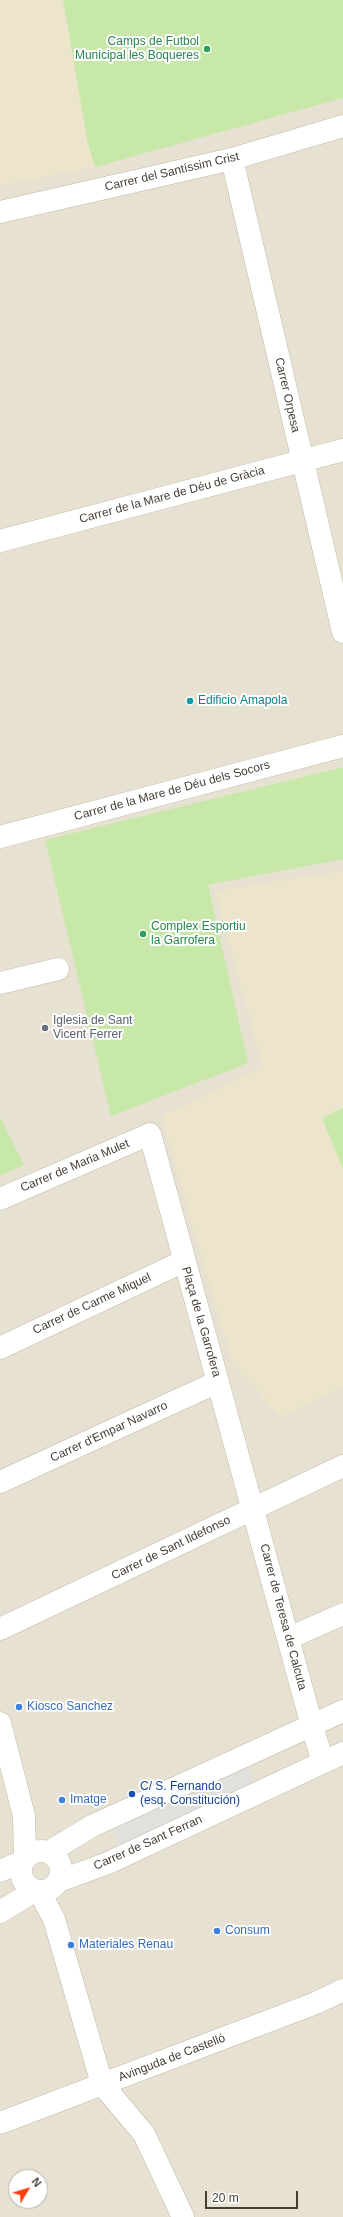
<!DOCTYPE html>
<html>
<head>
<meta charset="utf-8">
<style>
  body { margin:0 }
  #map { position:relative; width:343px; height:2217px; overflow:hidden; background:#f2eee3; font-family:Arial,sans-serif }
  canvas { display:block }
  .north { position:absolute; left:8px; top:2169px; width:40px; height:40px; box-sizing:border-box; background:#fff; border:1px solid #b4b2ad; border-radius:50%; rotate:52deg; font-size:11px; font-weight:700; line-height:16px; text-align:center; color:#443e33 }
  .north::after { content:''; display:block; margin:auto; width:14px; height:18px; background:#ff400d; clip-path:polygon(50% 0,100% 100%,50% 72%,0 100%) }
  .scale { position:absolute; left:205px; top:2191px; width:93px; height:18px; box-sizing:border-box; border:2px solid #443e33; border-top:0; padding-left:5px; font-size:12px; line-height:14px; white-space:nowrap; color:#443e33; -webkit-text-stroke:3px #fff; paint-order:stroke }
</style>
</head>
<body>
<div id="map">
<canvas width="343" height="2217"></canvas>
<div class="north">N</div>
<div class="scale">20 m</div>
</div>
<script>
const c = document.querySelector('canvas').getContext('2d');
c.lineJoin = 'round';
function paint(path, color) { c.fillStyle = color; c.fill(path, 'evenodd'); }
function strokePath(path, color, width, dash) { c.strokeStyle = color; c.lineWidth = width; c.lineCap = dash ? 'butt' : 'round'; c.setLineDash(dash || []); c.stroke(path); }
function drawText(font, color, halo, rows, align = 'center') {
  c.font = font + ' Arial,sans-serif'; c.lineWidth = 4; c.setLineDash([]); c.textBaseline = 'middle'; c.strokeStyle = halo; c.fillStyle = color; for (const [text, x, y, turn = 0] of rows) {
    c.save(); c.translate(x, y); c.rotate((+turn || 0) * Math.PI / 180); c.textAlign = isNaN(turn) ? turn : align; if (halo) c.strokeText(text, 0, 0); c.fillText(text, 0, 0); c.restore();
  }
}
const residential = new Path2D(`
  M 0,0 L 343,0 L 343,2217 L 0,2217 ZM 16,2177 L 40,2177 L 40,2201 L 16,2201 Z`);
const education = new Path2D(`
  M 0,0 L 63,0 L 88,144 L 95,167 L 0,186 Z
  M 343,871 L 343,1387 L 280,1417 L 232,1362 L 161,1116 L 263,1068 L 215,891 Z`);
const green = new Path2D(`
  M 63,0 L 343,0 L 343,98 L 95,167 L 88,144 Z
  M 343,767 L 343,859 L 208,885 L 248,1063 L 111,1116 L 45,840 Z
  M 343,1108 L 343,1169 L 322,1118 Z
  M 0,1117 L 24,1165 L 0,1175 Z`);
const parking = new Path2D(`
  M 246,1765 L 256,1784 L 119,1847 L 110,1827 Z`);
const pedestrian = new Path2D(`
  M 144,1280 L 184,1261
  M 176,1401 L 218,1382`);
const minor = new Path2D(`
  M 232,159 L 343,632
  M 0,212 L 232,159 L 343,126
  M 0,541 L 343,450
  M 0,837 L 343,746
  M 0,983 L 58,969
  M 0,1199 L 150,1134 L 312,1726
  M 0,1348 L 144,1280
  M 0,1482 L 176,1401
  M 0,1629 L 343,1466
  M 289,1638 L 343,1614
  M 39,1891 L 54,1919 L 102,2084 L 144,2134 L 183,2217`);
const tertiary = new Path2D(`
  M 0,1723 L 24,1816 L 25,1858
  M 312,1726 L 323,1762
  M21 1871a20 20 0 1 1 40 0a20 20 0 1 1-40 0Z
  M 49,1852 L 92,1826 L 343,1711
  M 0,1871 L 23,1861
  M 59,1881 L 108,1863 L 343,1753
  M 0,1912 L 36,1890
  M 0,2123 L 316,2003 L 343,1990`);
const markers = [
  [207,49,4,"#2e9e5b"],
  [190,701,4,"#0f9aa8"],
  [143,934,4,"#2e9e5b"],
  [45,1028,4,"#6b7280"],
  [19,1707,4,"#3f7fe0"],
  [132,1794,4,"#1a4fb4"],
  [62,1800,4,"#3f7fe0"],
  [217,1931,4,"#3f7fe0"],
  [71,1945,4,"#3f7fe0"]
];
const leisureNames = [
  ["Camps de Futbol",199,42],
  ["Municipal les Boqueres",199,56],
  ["Complex Esportiu",151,927,"left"],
  ["la Garrofera",151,941,"left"]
];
const streetNames = [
  ["Carrer del Santíssim Crist",172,172,-13],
  ["Carrer Orpesa",287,395,77],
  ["Carrer de la Mare de Déu de Gràcia",172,495,-15],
  ["Carrer de la Mare de Déu dels Socors",172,791,-15],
  ["Carrer de Maria Mulet",75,1166,-23],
  ["Carrer de Carme Miquel",92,1304,-25],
  ["Plaça de la Garrofera",201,1322,74],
  ["Carrer d'Empar Navarro",109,1432,-25],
  ["Carrer de Sant Ildefonso",171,1548,-26],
  ["Carrer de Teresa de Calcuta",283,1617,75],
  ["Carrer de Sant Ferran",148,1843,-24],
  ["Avinguda de Castelló",172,2058,-21]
];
const cultureNames = [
  ["Edificio Amapola",198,701]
];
const worshipNames = [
  ["Iglesia de Sant",53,1021],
  ["Vicent Ferrer",53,1035]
];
const shopNames = [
  ["Kiosco Sanchez",27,1707],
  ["Imatge",70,1800],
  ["Consum",225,1931],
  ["Materiales Renau",79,1945]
];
const transitNames = [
  ["C/ S. Fernando",140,1787],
  ["(esq. Constitución)",140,1801]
];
paint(residential, '#e6e1d1');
paint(education, '#ece5cc');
paint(green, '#c8e8aa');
paint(parking, '#e2e0dc');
strokePath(pedestrian, '#c0baa8', 23);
strokePath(minor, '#c0baa8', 23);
strokePath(tertiary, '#c0baa8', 23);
strokePath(pedestrian, '#fff', 22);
strokePath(minor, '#fff', 22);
strokePath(tertiary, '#fff', 22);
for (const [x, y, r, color] of markers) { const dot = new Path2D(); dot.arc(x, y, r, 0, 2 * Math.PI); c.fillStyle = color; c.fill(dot); strokePath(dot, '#fff', 1.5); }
drawText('12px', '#27864d', '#fff', leisureNames, 'right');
drawText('12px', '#443e33', '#fff', streetNames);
drawText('12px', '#0d838f', '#fff', cultureNames, 'left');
drawText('12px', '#5b616d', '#fff', worshipNames, 'left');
drawText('12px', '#366cbe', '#fff', shopNames, 'left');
drawText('12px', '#164399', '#fff', transitNames, 'left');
</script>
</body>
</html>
